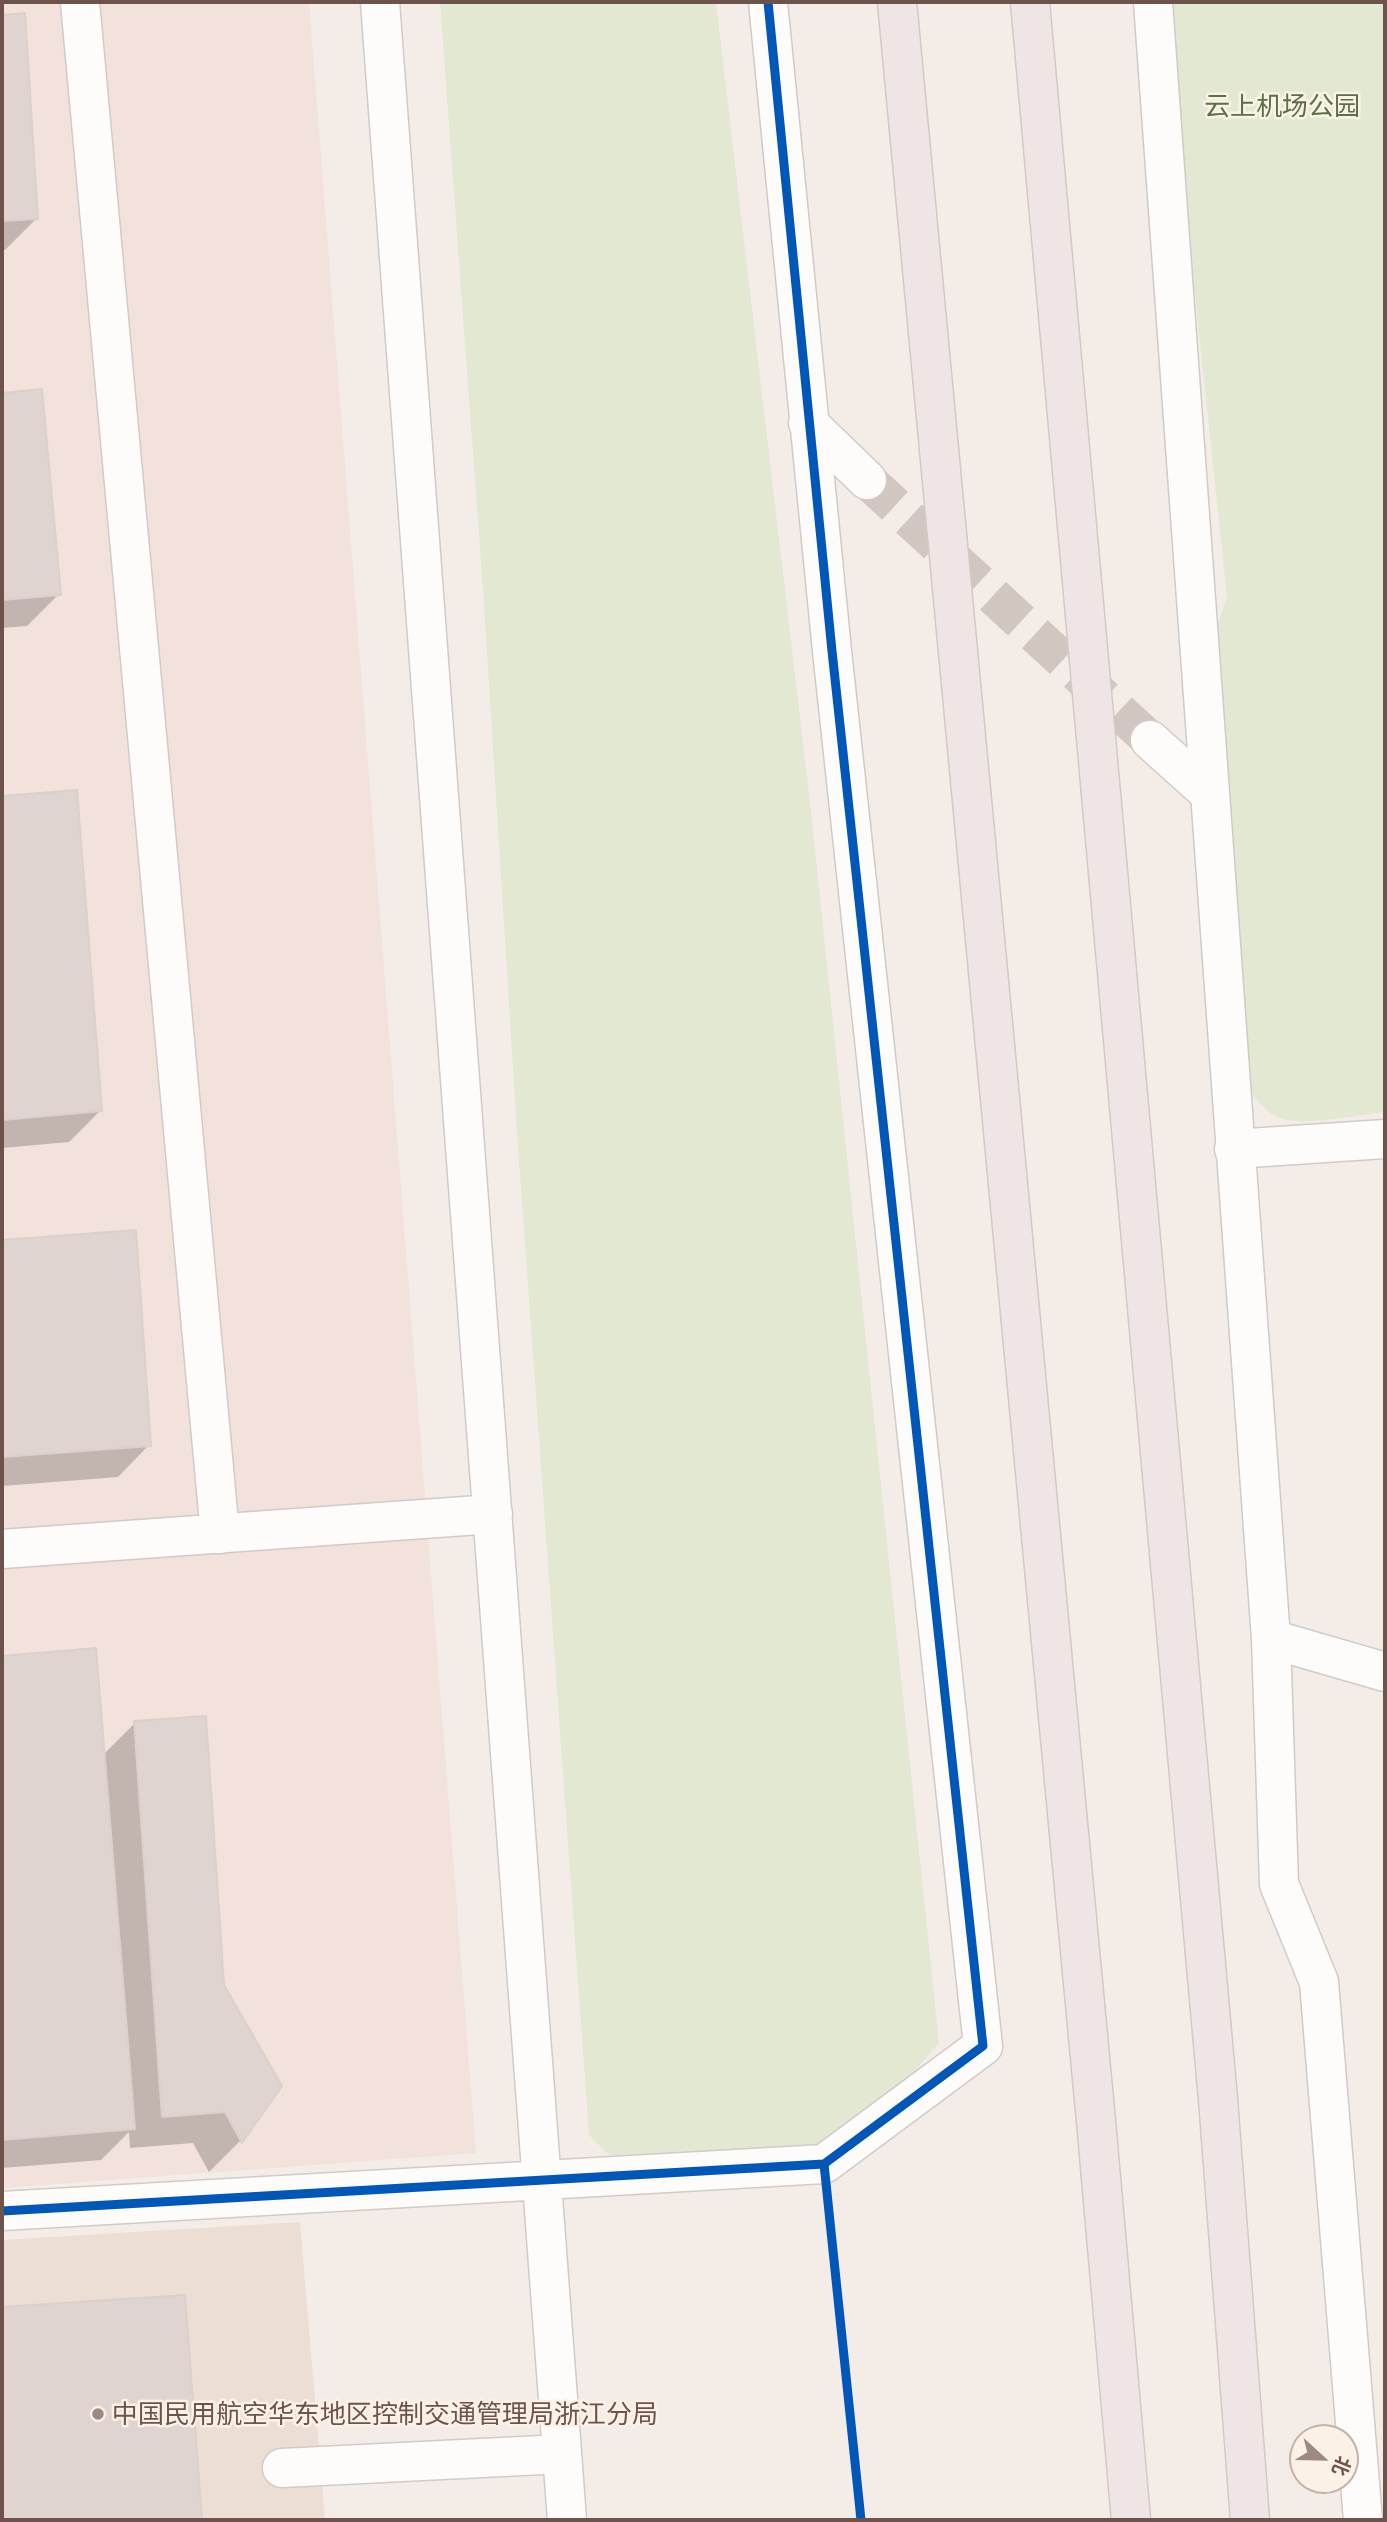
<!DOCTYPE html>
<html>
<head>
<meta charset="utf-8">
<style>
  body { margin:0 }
  #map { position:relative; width:1387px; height:2522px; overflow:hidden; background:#f4ede7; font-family:Commissioner,"Noto Sans SC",sans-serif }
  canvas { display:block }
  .frame { position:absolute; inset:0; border:4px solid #6d534c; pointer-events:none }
  .north { position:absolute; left:1289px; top:2424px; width:70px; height:70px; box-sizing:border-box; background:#fcf1e7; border:2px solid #c3b2a9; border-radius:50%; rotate:112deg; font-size:19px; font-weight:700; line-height:28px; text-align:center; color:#6d534c }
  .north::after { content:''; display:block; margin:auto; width:24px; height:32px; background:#9c8982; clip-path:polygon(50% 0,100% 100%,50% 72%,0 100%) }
</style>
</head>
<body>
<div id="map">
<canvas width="1387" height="2522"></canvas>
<div class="frame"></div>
<div class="north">北</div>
</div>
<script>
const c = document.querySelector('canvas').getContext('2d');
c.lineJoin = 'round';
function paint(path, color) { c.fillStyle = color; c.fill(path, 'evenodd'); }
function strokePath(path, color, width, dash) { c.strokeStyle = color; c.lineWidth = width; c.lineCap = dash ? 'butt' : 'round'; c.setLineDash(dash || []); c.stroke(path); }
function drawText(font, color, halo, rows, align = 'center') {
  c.font = font + ' Commissioner,"Noto Sans SC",sans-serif'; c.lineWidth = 5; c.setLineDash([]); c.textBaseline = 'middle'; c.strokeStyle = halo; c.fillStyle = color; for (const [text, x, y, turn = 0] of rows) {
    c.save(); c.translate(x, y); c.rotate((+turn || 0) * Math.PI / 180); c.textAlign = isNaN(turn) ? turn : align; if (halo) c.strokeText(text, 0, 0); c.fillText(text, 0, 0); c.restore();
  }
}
const residential = new Path2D(`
  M 300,2222 L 325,2520 L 2,2520 L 2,2240 Z`);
const commercial = new Path2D(`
  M 2,2 L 309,2 L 476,2153 L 2,2188 Z`);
const green = new Path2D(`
  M 440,2 L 716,2 L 811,811 L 939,2043 L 883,2108 L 814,2147 L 616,2162 L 589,2135 L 517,1133 L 483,590 Z
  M 1172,2 L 1385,2 L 1385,1112 C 1358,1115 1307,1126 1282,1119 C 1268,1115 1258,1101 1249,1091 L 1212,641 L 1227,597 L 1187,220 Z`);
const shadow = new Path2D(`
  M 24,15 L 37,218 L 5,250 L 2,250 L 2,17 Z
  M 40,391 L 59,594 L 27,626 L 2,628 L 2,395 Z
  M 75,792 L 100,1111 L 69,1142 L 2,1148 L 2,798 Z
  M 134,1232 L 149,1445 L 118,1477 L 2,1486 L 2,1242 Z
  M 94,1650 L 103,1755 L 135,1723 L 222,1985 L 279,2086 L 240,2141 L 209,2172 L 193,2143 L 130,2148 L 129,2132 L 101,2160 L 2,2168 L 2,1658 Z
  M 183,2297 L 201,2520 L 2,2520 L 2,2309 Z`);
const building = new Path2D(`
  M 25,13 L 38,219 L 2,221 L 2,15 Z
  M 42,389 L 61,595 L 2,600 L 2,393 Z
  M 77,790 L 102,1111 L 2,1120 L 2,796 Z
  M 136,1230 L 151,1446 L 2,1457 L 2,1240 Z
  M 96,1648 L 135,2129 L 2,2140 L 2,1656 Z
  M 206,1716 L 224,1985 L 282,2086 L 242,2143 L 225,2112 L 162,2117 L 134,1721 Z
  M 185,2295 L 202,2520 L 2,2520 L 2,2307 Z`);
const minorTunnel = new Path2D(`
  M 867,480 L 1150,740`);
const minor = new Path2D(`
  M 80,2 L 220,1534
  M 380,2 L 567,2520
  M 1153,2 L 1271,1639 L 1279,1884 L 1319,1982 L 1363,2520
  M 808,423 L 867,480
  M 1150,740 L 1209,793
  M 1234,1149 L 1385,1139
  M 2,1549 L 493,1514
  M 1271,1639 L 1385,1672
  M 2,2211 L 824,2164 L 983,2046 L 832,651 L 768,2
  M 282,2468 L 562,2454`);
const highway = new Path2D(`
  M 897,2 L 1096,2121 L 1131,2520
  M 1030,2 L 1218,2099 L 1250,2520`);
const cycleway = new Path2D(`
  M 824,2164 L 861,2520
  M 2,2211 L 824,2164 L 983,2046 L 832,651 L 768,2`);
const markers = [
  [98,2414,7,"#9c8982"]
];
const parkNames = [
  ["云上机场公园",1282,106]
];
const poiNames = [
  ["中国民用航空华东地区控制交通管理局浙江分局",112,2414]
];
paint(residential, '#ecded5');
paint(commercial, '#f3e1db');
paint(green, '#e3e8d3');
paint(shadow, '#0003');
paint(building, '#dfd4d0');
strokePath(building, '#dcd0ca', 2);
strokePath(minorTunnel, '#d2c6c0', 38, [38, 19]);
strokePath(minor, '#d2cac6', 41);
strokePath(highway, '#d3c9c5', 41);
strokePath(minor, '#fdfcfb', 38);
strokePath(highway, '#eee5e4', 38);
strokePath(cycleway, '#0057b8', 9);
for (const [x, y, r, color] of markers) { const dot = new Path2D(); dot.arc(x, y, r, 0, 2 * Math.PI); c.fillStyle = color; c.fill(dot); strokePath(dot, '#fcf1e7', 2.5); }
drawText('26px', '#597145', '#fcf1e7', parkNames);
drawText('26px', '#6d534c', '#fcf1e7', poiNames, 'left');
</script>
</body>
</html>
